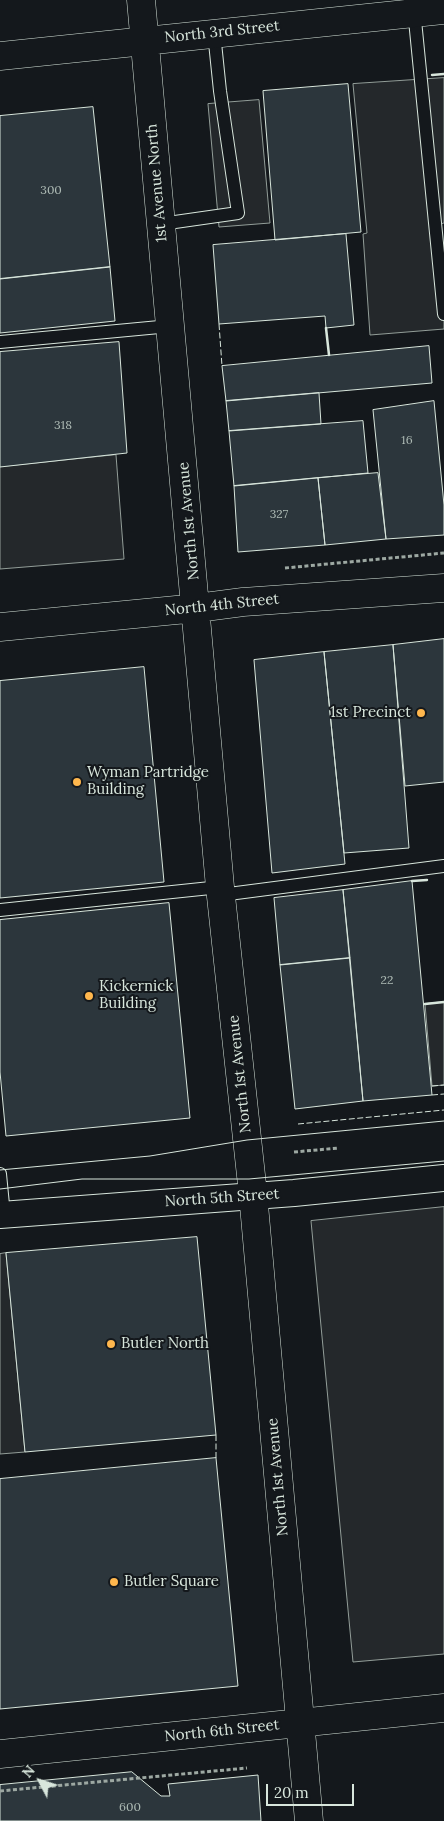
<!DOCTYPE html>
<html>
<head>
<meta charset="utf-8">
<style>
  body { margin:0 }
  #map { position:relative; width:444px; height:1821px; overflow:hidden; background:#14181c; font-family:Lora,serif }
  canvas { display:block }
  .north { position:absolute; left:15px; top:1756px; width:50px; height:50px; -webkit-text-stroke:4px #14181c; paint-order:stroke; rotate:310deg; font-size:14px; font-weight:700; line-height:20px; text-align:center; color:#d8e6dc }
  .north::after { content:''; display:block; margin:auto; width:18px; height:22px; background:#d8e6dc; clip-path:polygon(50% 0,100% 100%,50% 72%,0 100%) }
  .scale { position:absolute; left:266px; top:1784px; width:88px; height:22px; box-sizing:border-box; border:2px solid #d8e6dc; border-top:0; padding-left:6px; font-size:15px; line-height:18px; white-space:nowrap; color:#d8e6dc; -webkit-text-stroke:4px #14181c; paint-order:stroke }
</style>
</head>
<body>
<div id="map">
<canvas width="444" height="1821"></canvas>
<div class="north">N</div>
<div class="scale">20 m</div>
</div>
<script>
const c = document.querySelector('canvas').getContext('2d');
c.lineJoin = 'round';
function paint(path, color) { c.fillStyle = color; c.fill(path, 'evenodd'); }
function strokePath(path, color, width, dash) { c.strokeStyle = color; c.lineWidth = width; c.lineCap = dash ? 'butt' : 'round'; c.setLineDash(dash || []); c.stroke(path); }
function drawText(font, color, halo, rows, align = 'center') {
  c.font = font + ' Lora,serif'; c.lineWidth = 4; c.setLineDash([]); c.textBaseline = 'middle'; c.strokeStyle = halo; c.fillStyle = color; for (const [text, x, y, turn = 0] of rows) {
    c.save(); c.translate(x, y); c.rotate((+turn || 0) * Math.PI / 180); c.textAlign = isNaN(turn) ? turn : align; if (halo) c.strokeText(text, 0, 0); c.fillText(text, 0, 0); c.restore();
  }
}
const parking = new Path2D(`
  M 444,78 L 444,223 L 440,224 L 444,269 L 444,329 L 370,335 L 363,234 L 367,233 L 353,84 Z
  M 259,100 L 270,223 L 219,227 L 208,104 Z
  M 116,455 L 124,559 L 0,569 L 0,467 Z
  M 444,1002 L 444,1085 L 432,1086 L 425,1004 Z
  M 444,1207 L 444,1654 L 353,1662 L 311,1221 Z
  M 6,1253 L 25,1452 L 0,1454 L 0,1254 Z`);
const building = new Path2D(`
  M 348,84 L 361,232 L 275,240 L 263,91 Z
  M 93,107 L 110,267 L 0,279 L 0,116 Z
  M 346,234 L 354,325 L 326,328 L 325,316 L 219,324 L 213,245 Z
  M 110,267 L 115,321 L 0,333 L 0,279 Z
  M 119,342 L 127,453 L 0,467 L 0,352 Z
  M 429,346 L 432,383 L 226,401 L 222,366 Z
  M 319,393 L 321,424 L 229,431 L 226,401 Z
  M 434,401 L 444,505 L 444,535 L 386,539 L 373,410 Z
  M 363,421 L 368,473 L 234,486 L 229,431 Z
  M 378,473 L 386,539 L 325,545 L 318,478 Z
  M 318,478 L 325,545 L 238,552 L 234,486 Z
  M 444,639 L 444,782 L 405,786 L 393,645 Z
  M 393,645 L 409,848 L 344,853 L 324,652 Z
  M 324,652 L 345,864 L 272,873 L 254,660 Z
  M 144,667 L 164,882 L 0,898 L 0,681 Z
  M 412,881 L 432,1095 L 363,1101 L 343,890 Z
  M 343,890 L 350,958 L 280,965 L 274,898 Z
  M 169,903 L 190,1118 L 6,1136 L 0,1072 L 0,920 Z
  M 350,958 L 363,1101 L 295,1109 L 280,965 Z
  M 197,1237 L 216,1435 L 25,1452 L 6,1253 Z
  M 216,1458 L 238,1686 L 0,1709 L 0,1479 Z
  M 132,1772 L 161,1796 L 170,1796 L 168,1784 L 258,1775 L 261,1821 L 0,1821 L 0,1785 Z`);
const path = new Path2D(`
  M 285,568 L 444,553
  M 294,1152 L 339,1148
  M 0,1791 L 247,1768`);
const lane = new Path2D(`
  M 414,10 L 444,314
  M 161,224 L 238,213 L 220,91 L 214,33
  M 0,342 L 170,326
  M 221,895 L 444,866
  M 0,910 L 220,887
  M 0,1174 L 4,1215`);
const street = new Path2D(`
  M 0,1215 L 294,1193 L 444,1178`);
const secondary = new Path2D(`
  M 141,0 L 220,887 L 253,1194 L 309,1821
  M 0,56 L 444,10
  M 0,627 L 197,608 L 243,602 L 444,588
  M 0,1754 L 444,1708`);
const tram = new Path2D(`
  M 0,1170 L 150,1156 L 247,1140 L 444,1121
  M 0,1189 L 82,1179 L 249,1179 L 444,1161`);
const fence = new Path2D(`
  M 219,324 L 222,366
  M 432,1086 L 444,1085
  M 432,1095 L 444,1094
  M 298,1124 L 444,1110
  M 216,1435 L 216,1458`);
const wall = new Path2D(`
  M 432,75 L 444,74
  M 326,328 L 329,355
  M 412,881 L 427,880
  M 425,1004 L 444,1002`);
const markers = [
  [421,713,5,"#ffb74d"],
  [77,782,5,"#ffb74d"],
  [89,996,5,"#ffb74d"],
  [111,1344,5,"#ffb74d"],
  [114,1582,5,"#ffb74d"]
];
const numberNames = [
  ["300",51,191],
  ["318",63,426],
  ["16",407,441],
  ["327",279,515],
  ["22",387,981],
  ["600",130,1808]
];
const streetNames = [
  ["North 3rd Street",222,32,-6],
  ["1st Avenue North",157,183,-95],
  ["North 1st Avenue",189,521,-95],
  ["North 4th Street",222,605,-6],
  ["North 1st Avenue",240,1074,-96],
  ["North 5th Street",222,1198,-4],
  ["North 1st Avenue",278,1477,-95],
  ["North 6th Street",222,1731,-6]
];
const poiNames = [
  ["1st Precinct",411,713,"right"],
  ["Wyman Partridge",87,773],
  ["Building",87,790],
  ["Kickernick",99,987],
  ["Building",99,1004],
  ["Butler North",121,1344],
  ["Butler Square",124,1582]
];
paint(parking, '#24282b');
strokePath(parking, '#939e99', 1);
paint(building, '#2c363c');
strokePath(building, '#d8e6dc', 1);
strokePath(lane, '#d8e6dc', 14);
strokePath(street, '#d8e6dc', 28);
strokePath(secondary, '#d8e6dc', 29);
strokePath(path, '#9da8a2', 3, [4, 2.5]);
strokePath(lane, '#14181c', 12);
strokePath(street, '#14181c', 26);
strokePath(secondary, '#14181c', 28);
strokePath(tram, '#d8e6dc', 1);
strokePath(fence, '#d8e6dc', 1, [6, 2.5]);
strokePath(wall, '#d8e6dc', 2.5);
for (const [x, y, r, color] of markers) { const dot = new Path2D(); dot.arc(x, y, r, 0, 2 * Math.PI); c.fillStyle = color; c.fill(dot); strokePath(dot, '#14181c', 2); }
drawText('12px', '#adbab4', null, numberNames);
drawText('15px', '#d8e6dc', '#14181c', streetNames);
drawText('15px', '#d8e6dc', '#14181c', poiNames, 'left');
</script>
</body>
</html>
